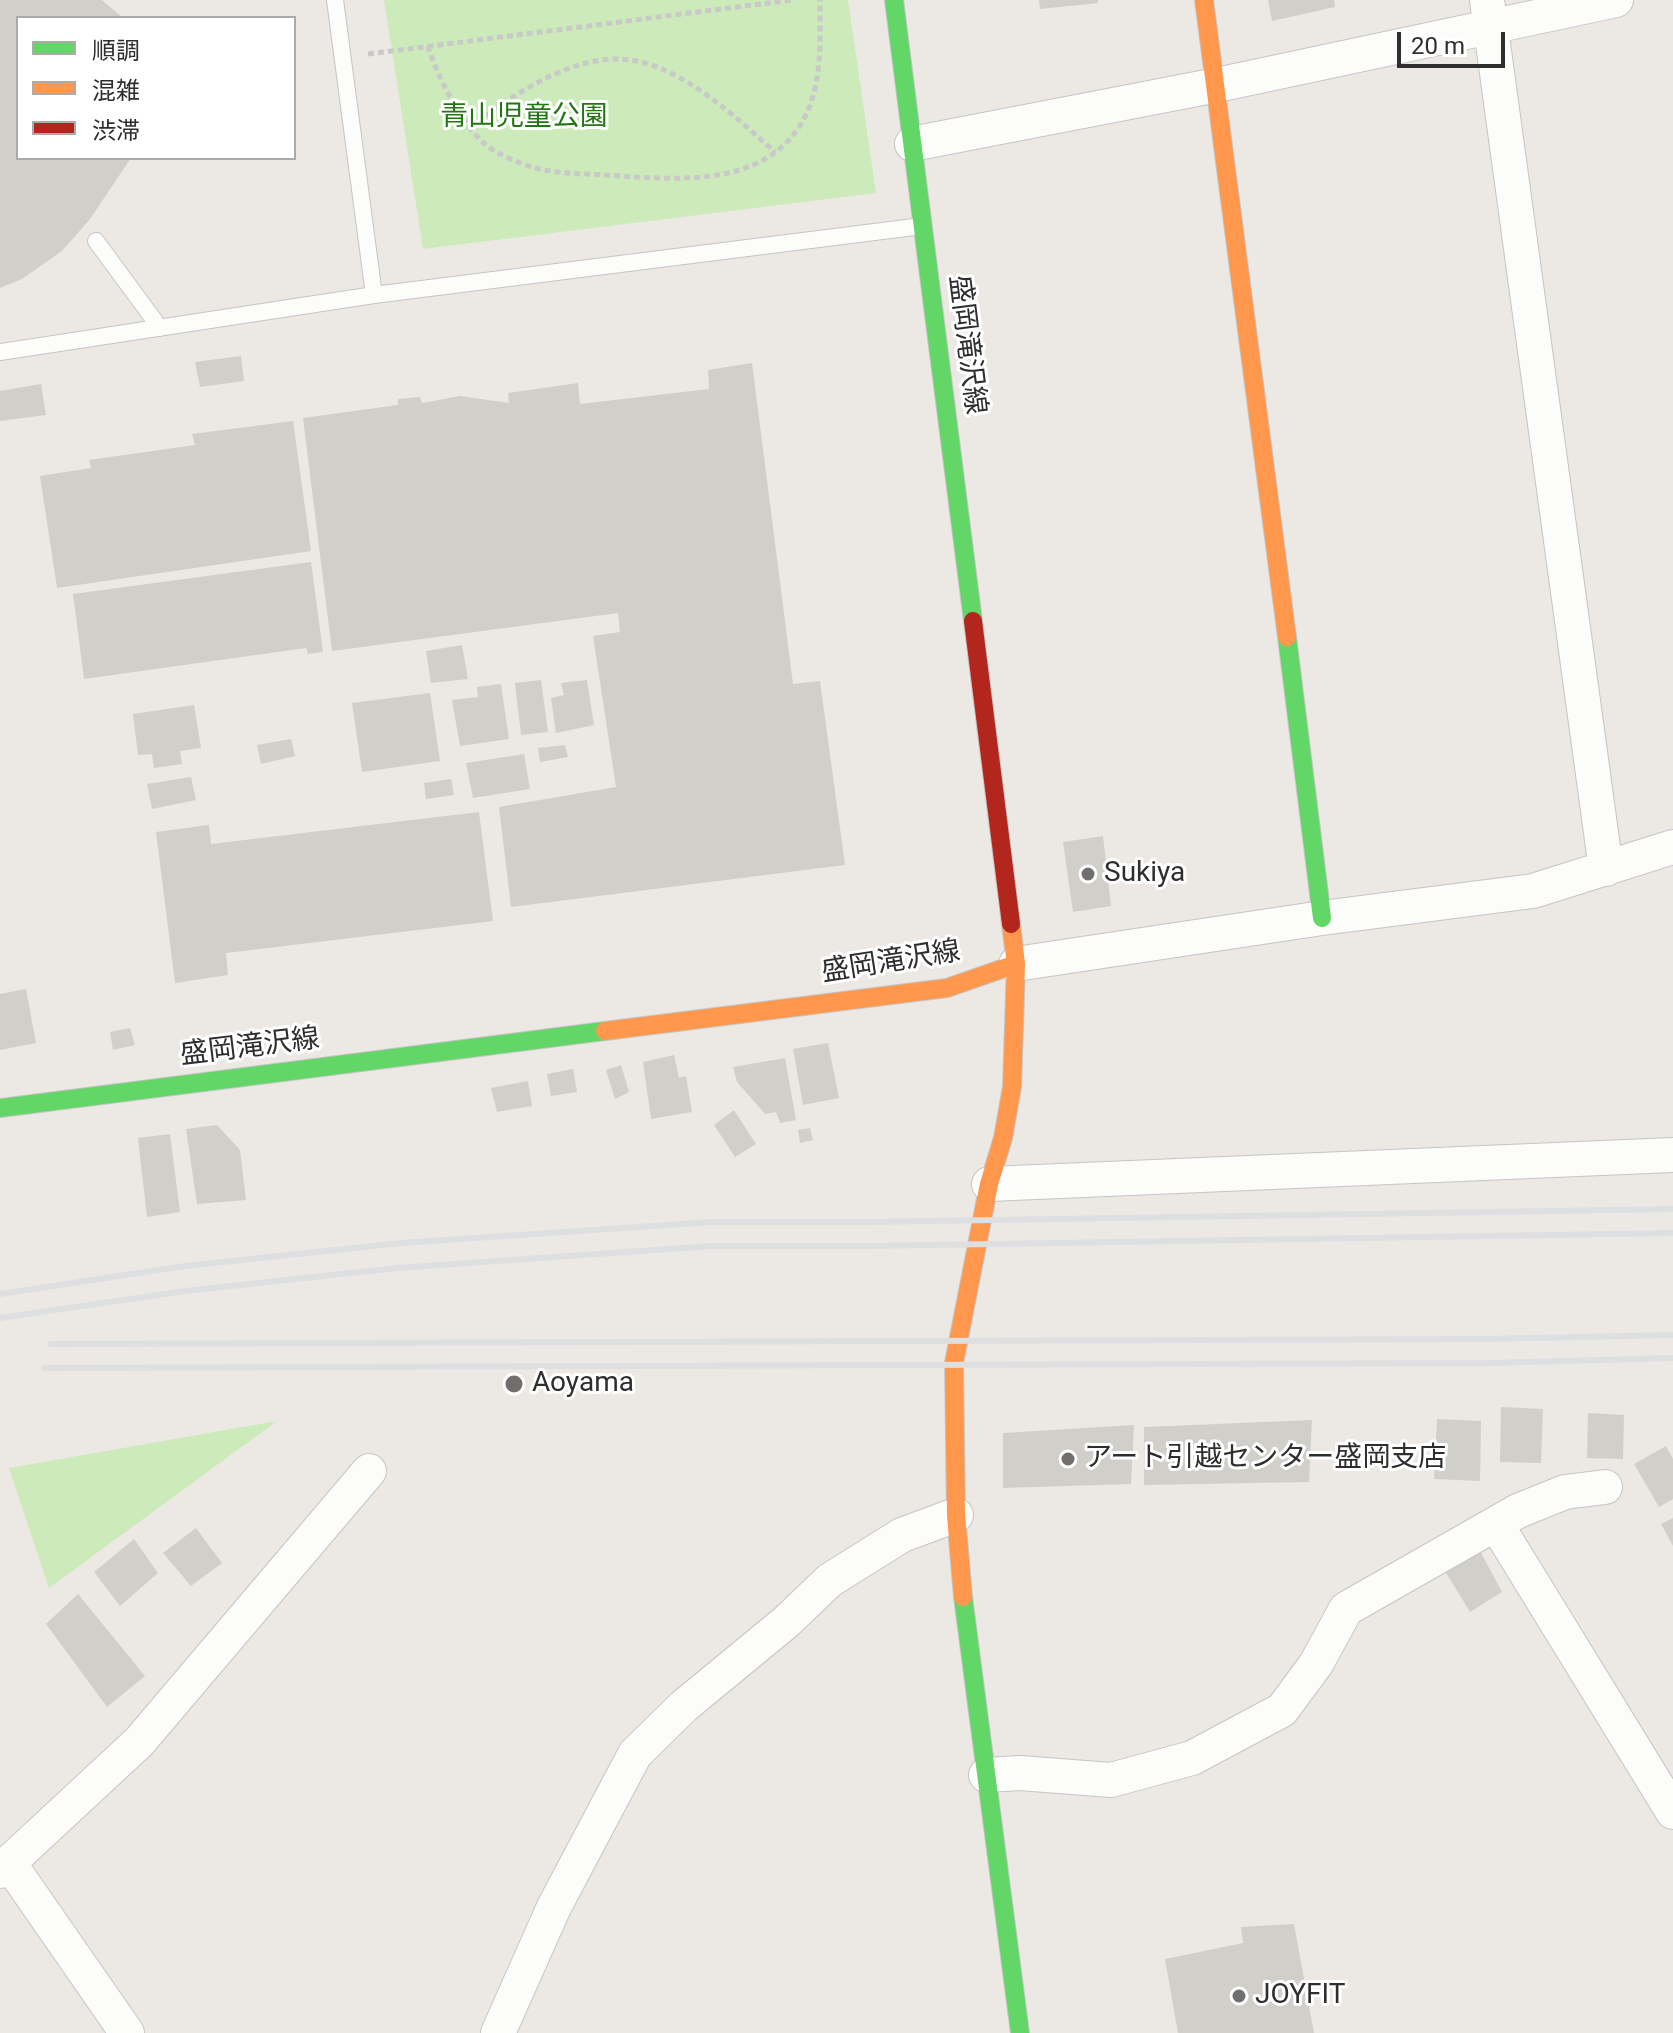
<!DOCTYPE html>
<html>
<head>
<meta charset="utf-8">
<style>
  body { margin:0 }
  #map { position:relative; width:1673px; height:2033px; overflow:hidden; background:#ece9e4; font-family:Roboto,"Noto Sans JP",sans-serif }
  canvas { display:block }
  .legend { position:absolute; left:16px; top:16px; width:280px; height:144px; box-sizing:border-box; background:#fff; border:2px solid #ababab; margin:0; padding:10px 14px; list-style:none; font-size:24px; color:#2e2e2e }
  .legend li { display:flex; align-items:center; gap:16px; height:40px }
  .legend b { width:40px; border:2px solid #ababab }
  .scale { position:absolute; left:1397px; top:32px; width:108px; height:36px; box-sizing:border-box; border:4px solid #2e2e2e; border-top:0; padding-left:10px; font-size:24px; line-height:28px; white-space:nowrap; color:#2e2e2e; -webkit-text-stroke:6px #fff; paint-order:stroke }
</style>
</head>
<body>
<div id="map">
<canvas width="1673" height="2033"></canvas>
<ul class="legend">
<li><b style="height:10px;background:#63d668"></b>順調</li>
<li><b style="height:10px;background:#ff974d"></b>混雑</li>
<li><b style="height:10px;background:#b3261e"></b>渋滞</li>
</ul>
<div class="scale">20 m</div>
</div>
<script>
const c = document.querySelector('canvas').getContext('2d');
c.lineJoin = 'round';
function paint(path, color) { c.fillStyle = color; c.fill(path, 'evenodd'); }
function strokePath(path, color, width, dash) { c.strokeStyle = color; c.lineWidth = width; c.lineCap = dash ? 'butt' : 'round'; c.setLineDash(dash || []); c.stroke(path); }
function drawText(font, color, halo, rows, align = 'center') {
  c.font = font + ' Roboto,"Noto Sans JP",sans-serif'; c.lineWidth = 6; c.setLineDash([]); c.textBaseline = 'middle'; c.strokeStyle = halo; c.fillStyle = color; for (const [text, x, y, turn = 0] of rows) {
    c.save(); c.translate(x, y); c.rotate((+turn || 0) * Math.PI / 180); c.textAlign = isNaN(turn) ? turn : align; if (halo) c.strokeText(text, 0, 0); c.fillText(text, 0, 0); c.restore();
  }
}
const green = new Path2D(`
  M 384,0 L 848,0 L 876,193 L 423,249 Z
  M 277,1421 L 49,1588 L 9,1468 Z`);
const building = new Path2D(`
  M 0,0 L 102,0 L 123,18 L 18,18 L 18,158 L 131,158 L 90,219 L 62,251 L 22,279 L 0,288 Z
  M 1039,0 L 1098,0 L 1098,3 L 1040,9 Z
  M 1268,0 L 1334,0 L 1335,7 L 1272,21 Z
  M 241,356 L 244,381 L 200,387 L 195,362 Z
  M 752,363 L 793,684 L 820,681 L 845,865 L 511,907 L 499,807 L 616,787 L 593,636 L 620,632 L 618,613 L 332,651 L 303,418 L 398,405 L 398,399 L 420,397 L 422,403 L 460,396 L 509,403 L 508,393 L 578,383 L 580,404 L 709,389 L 708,370 Z
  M 41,384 L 46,415 L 0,421 L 0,391 Z
  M 293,421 L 311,551 L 57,588 L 40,476 L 91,468 L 89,460 L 195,445 L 192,434 Z
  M 311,562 L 323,652 L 308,654 L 306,648 L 84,679 L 73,594 Z
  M 462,645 L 468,679 L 431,683 L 426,651 Z
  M 541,680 L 548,732 L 521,735 L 515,683 Z
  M 587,680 L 594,725 L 556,733 L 551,698 L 564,695 L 561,683 Z
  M 501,684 L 509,739 L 460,746 L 452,700 L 478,697 L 477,687 Z
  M 430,693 L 440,761 L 362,772 L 352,703 Z
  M 194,705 L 201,748 L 180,751 L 182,764 L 154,768 L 152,754 L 138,755 L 133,714 Z
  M 291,739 L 295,756 L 261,764 L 257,745 Z
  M 565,745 L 568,757 L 540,762 L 538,748 Z
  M 524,754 L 530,789 L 473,798 L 466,763 Z
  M 191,777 L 196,800 L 152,809 L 147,784 Z
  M 451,779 L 454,795 L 426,799 L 424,783 Z
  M 479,812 L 493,921 L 226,953 L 228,975 L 175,983 L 156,832 L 209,825 L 211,844 Z
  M 1103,836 L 1111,906 L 1073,912 L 1063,842 Z
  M 26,989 L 36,1043 L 0,1050 L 0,994 Z
  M 130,1028 L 135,1045 L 113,1050 L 110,1032 Z
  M 828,1043 L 839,1098 L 803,1105 L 793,1049 Z
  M 674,1055 L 679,1078 L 686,1076 L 692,1112 L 651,1119 L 643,1062 Z
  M 785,1058 L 796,1120 L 780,1123 L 776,1112 L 765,1114 L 737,1082 L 733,1067 Z
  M 621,1065 L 629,1092 L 615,1099 L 606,1070 Z
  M 573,1069 L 577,1092 L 551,1096 L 547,1074 Z
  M 528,1081 L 532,1106 L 497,1112 L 491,1088 Z
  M 734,1110 L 756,1144 L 735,1157 L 714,1125 Z
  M 217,1125 L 240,1150 L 246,1200 L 197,1204 L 186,1129 Z
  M 810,1128 L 813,1140 L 800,1143 L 798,1130 Z
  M 170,1134 L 180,1212 L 147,1217 L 138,1138 Z
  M 1501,1407 L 1543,1409 L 1541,1463 L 1500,1462 Z
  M 1588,1413 L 1624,1415 L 1623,1459 L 1587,1458 Z
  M 1437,1419 L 1481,1421 L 1480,1481 L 1434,1479 Z
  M 1312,1420 L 1309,1482 L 1144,1485 L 1144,1427 Z
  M 1134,1425 L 1131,1484 L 1003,1488 L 1003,1433 Z
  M 1666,1446 L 1673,1459 L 1673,1499 L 1659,1507 L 1634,1464 Z
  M 1673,1518 L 1673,1546 L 1661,1524 Z
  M 196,1528 L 222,1563 L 191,1586 L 163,1553 Z
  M 134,1539 L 158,1573 L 120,1606 L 94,1572 Z
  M 1479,1549 L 1502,1592 L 1470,1612 L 1445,1571 Z
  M 78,1594 L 145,1676 L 107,1707 L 46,1624 Z
  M 1294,1924 L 1314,2033 L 1178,2033 L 1165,1959 L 1243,1943 L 1241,1927 Z`);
const path = new Path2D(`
  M 428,46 C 436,74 462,125 485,144 C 499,156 523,165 540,169 C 562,174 584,174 607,175 C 649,178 704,183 745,168 C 760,163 775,154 786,143 C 824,105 820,50 820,0
  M 368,54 L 792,0
  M 470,127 C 513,95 574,52 631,60 C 684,68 737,118 775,152`);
const lane = new Path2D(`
  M 335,0 L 374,295
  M 96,241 L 160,328
  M 0,352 L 374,295 L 922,226`);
const street = new Path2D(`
  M 1487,0 L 1606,869
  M 912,144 L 1217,85 L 1616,0
  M 1016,964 L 1322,918 L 1533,891 L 1673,847
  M 989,1184 L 1673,1155
  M 1496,1524 L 1673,1812
  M 986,1775 L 1020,1773 L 1111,1780 L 1192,1758 L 1282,1710 L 1316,1664 L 1346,1609 L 1518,1511 L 1565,1492 L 1605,1487
  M 9,1863 L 127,2033
  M 0,1871 L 139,1742 L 369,1471
  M 498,2033 L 554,1907 L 635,1754 L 684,1706 L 786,1622 L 830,1580 L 902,1535 L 956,1515`);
const fast = new Path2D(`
  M 894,0 L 973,621
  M 1287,637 L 1322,918
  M 0,1108 L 605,1031
  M 963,1597 L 1020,2033`);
const slow = new Path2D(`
  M 1204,0 L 1287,637
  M 605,1031 L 947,988 L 1016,964
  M 963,1597 L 956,1515 L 954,1363 L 989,1184 L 1003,1138 L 1012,1087 L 1016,964 L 1011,924`);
const jam = new Path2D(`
  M 973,621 L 1011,924`);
const rail = new Path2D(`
  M 0,1294 L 185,1266 L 401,1243 L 712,1222 L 869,1222 L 1673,1209
  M 0,1318 L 185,1291 L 397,1268 L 712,1246 L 869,1246 L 1673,1233
  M 51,1344 L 1484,1339 L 1673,1335
  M 45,1368 L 1489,1363 L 1673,1358`);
const markers = [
  [1088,874,8,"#706f6e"],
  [514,1384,10,"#706f6e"],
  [1068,1459,8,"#706f6e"],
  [1239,1996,8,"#706f6e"]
];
const parkNames = [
  ["青山児童公園",524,118]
];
const streetNames = [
  ["盛岡滝沢線",966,345,83],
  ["盛岡滝沢線",891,963,-9],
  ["盛岡滝沢線",250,1048,-7]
];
const poiNames = [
  ["Sukiya",1104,874],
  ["Aoyama",532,1384],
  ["アート引越センター盛岡支店",1084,1459],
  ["JOYFIT",1255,1996]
];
paint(green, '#cceaba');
paint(building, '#d1cfca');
strokePath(lane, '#c5c5c5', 18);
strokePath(street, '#c5c5c5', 36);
strokePath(fast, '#c5c5c5', 20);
strokePath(slow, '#c5c5c5', 20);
strokePath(jam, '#c5c5c5', 20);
strokePath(path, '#c9c9c8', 5, [6, 4]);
strokePath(lane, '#fcfcfb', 16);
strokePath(street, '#fcfcfb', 34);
strokePath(fast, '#63d668', 18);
strokePath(slow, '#ff974d', 18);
strokePath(jam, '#b3261e', 18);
strokePath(rail, '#dedfe1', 6);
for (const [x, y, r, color] of markers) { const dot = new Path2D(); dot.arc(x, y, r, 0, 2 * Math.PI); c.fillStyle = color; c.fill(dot); strokePath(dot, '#fff', 3); }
drawText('28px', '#247514', '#fff', parkNames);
drawText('28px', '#2e2e2e', '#fff', streetNames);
drawText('28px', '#2e2e2e', '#fff', poiNames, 'left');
</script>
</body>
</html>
